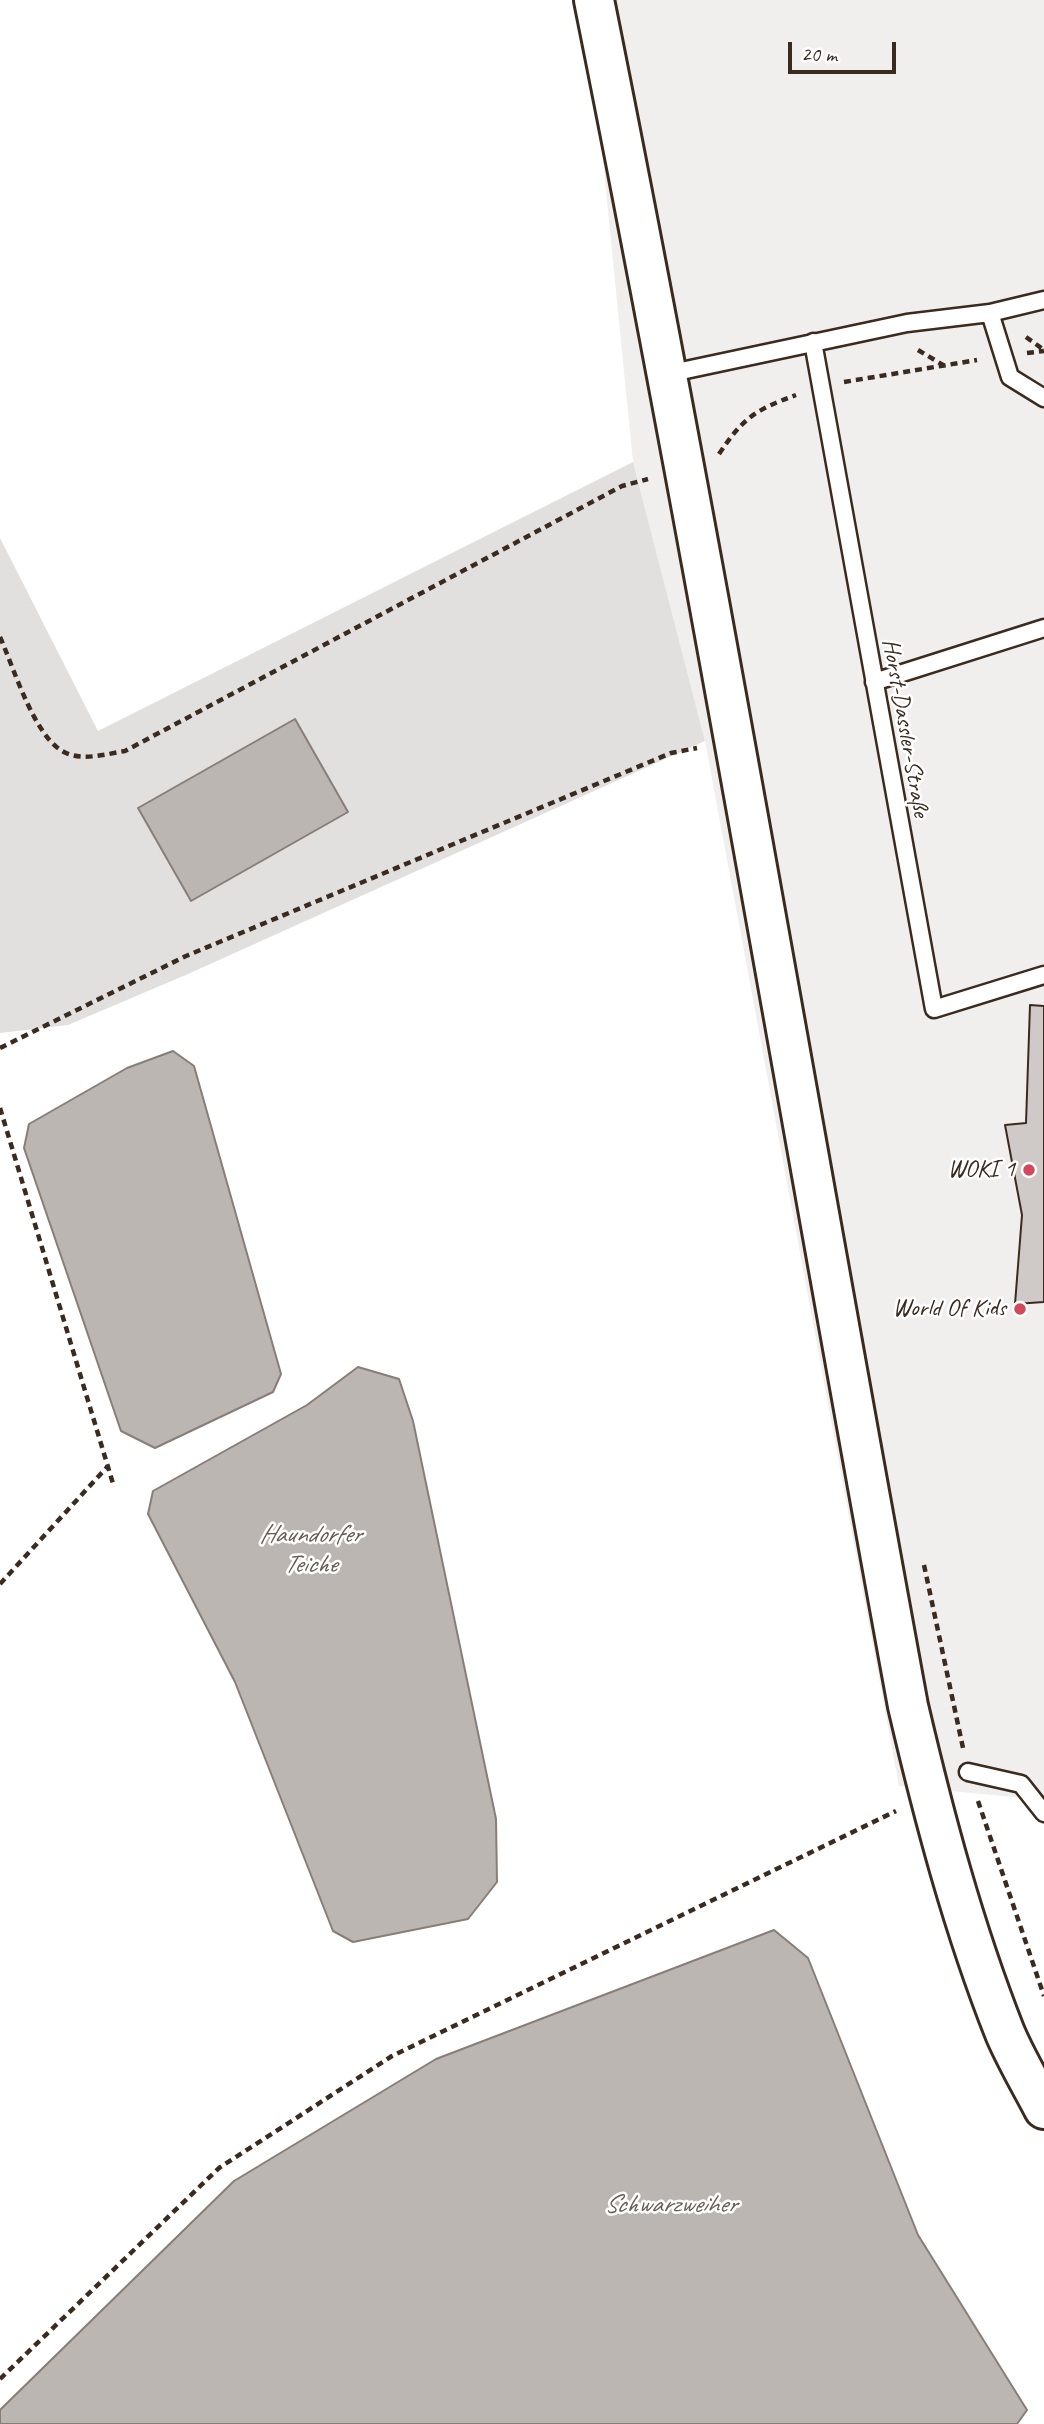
<!DOCTYPE html>
<html>
<head>
<meta charset="utf-8">
<style>
  body { margin:0 }
  #map { position:relative; width:1044px; height:2424px; overflow:hidden; background:#fff; font-family:Caveat,sans-serif }
  canvas { display:block }
  .scale { position:absolute; left:788px; top:42px; width:108px; height:32px; box-sizing:border-box; border:4px solid #3b2a1e; border-top:0; padding-left:9px; font-size:21px; line-height:24px; white-space:nowrap; color:#3b2a1e; -webkit-text-stroke:5px #fff; paint-order:stroke }
</style>
</head>
<body>
<div id="map">
<canvas width="1044" height="2424"></canvas>
<div class="scale">20 m</div>
</div>
<script>
const c = document.querySelector('canvas').getContext('2d');
c.lineJoin = 'round';
function paint(path, color) { c.fillStyle = color; c.fill(path, 'evenodd'); }
function strokePath(path, color, width, dash) { c.strokeStyle = color; c.lineWidth = width; c.lineCap = dash ? 'butt' : 'round'; c.setLineDash(dash || []); c.stroke(path); }
function drawText(font, color, halo, rows, align = 'center') {
  c.font = font + ' Caveat,sans-serif'; c.lineWidth = 5; c.setLineDash([]); c.textBaseline = 'middle'; c.strokeStyle = halo; c.fillStyle = color; for (const [text, x, y, turn = 0] of rows) {
    c.save(); c.translate(x, y); c.rotate((+turn || 0) * Math.PI / 180); c.textAlign = isNaN(turn) ? turn : align; if (halo) c.strokeText(text, 0, 0); c.fillText(text, 0, 0); c.restore();
  }
}
const built = new Path2D(`
  M 587,0 L 1044,0 L 1044,1800 L 899,1786 L 705,741 L 633,462 Z`);
const green = new Path2D(`
  M 633,462 L 705,741 L 188,974 L 68,1025 L 0,1033 L 0,538 L 98,731 Z`);
const water = new Path2D(`
  M 295,719 L 348,812 L 191,901 L 138,808 Z
  M 173,1051 L 194,1066 L 281,1374 L 273,1392 L 155,1448 L 121,1431 L 24,1148 L 29,1124 L 127,1068 Z
  M 358,1367 L 399,1379 L 413,1421 L 496,1819 L 497,1882 L 468,1919 L 353,1942 L 333,1931 L 235,1682 L 148,1514 L 153,1491 L 307,1405 Z
  M 774,1930 L 808,1958 L 918,2235 L 1027,2410 L 1017,2424 L 0,2424 L 0,2410 L 234,2181 L 436,2059 Z`);
const building = new Path2D(`
  M 1030,1005 L 1044,1006 L 1044,1302 L 1015,1304 L 1022,1215 L 1005,1125 L 1026,1123 Z`);
const path = new Path2D(`
  M 1026,337 L 1044,350
  M 918,350 L 943,365
  M 1027,353 L 1044,351
  M 844,382 L 977,360
  M 719,454 C 743,418 755,410 796,395
  M 0,637 C 14,668 35,740 66,753 C 84,761 106,754 125,751 L 622,486 L 648,479
  M 0,1048 L 186,956 L 671,753 L 697,748
  M 0,1108 L 114,1487
  M 924,1565 L 963,1748
  M 0,1584 L 108,1466
  M 978,1801 L 1044,1996
  M 0,2379 L 219,2168 L 392,2056 L 896,1811`);
const service = new Path2D(`
  M 990,313 L 1010,377 L 1044,398
  M 813,342 L 934,1009 L 1044,975
  M 667,374 L 907,323 L 990,313 L 1044,300
  M 874,682 L 1044,628
  M 968,1772 L 1021,1784 L 1044,1813`);
const tertiary = new Path2D(`
  M 594,0 C 708,567 803,1137 908,1706 C 934,1817 963,1927 1005,2033 C 1016,2059 1031,2084 1044,2109`);
const markers = [
  [1029,1170,7,"#d1495b"],
  [1020,1309,7,"#d1495b"]
];
const streetNames = [
  ["Horst-Dassler-Straße",905,728,80]
];
const poiNames = [
  ["WOKI 1",1015,1170],
  ["World Of Kids",1006,1309]
];
const waterNames = [
  ["Haundorfer",310,1535],
  ["Teiche",310,1565],
  ["Schwarzweiher",670,2205]
];
paint(built, '#f1efee');
paint(green, '#e2e0de');
paint(water, '#bcb6b3');
strokePath(water, '#887e77', 2);
paint(building, '#cfcac7');
strokePath(building, '#3b2a1e', 2);
strokePath(service, '#3b2a1e', 21);
strokePath(tertiary, '#3b2a1e', 44);
strokePath(path, '#3b2a1e', 4.5, [7, 5]);
strokePath(service, '#fff', 16);
strokePath(tertiary, '#fff', 38);
for (const [x, y, r, color] of markers) { const dot = new Path2D(); dot.arc(x, y, r, 0, 2 * Math.PI); c.fillStyle = color; c.fill(dot); strokePath(dot, '#fff', 2.5); }
drawText('24px', '#3b2a1e', '#fff', streetNames);
drawText('24px', '#3b2a1e', '#fff', poiNames, 'right');
drawText('italic 26px', '#685b52', '#fff', waterNames);
</script>
</body>
</html>
